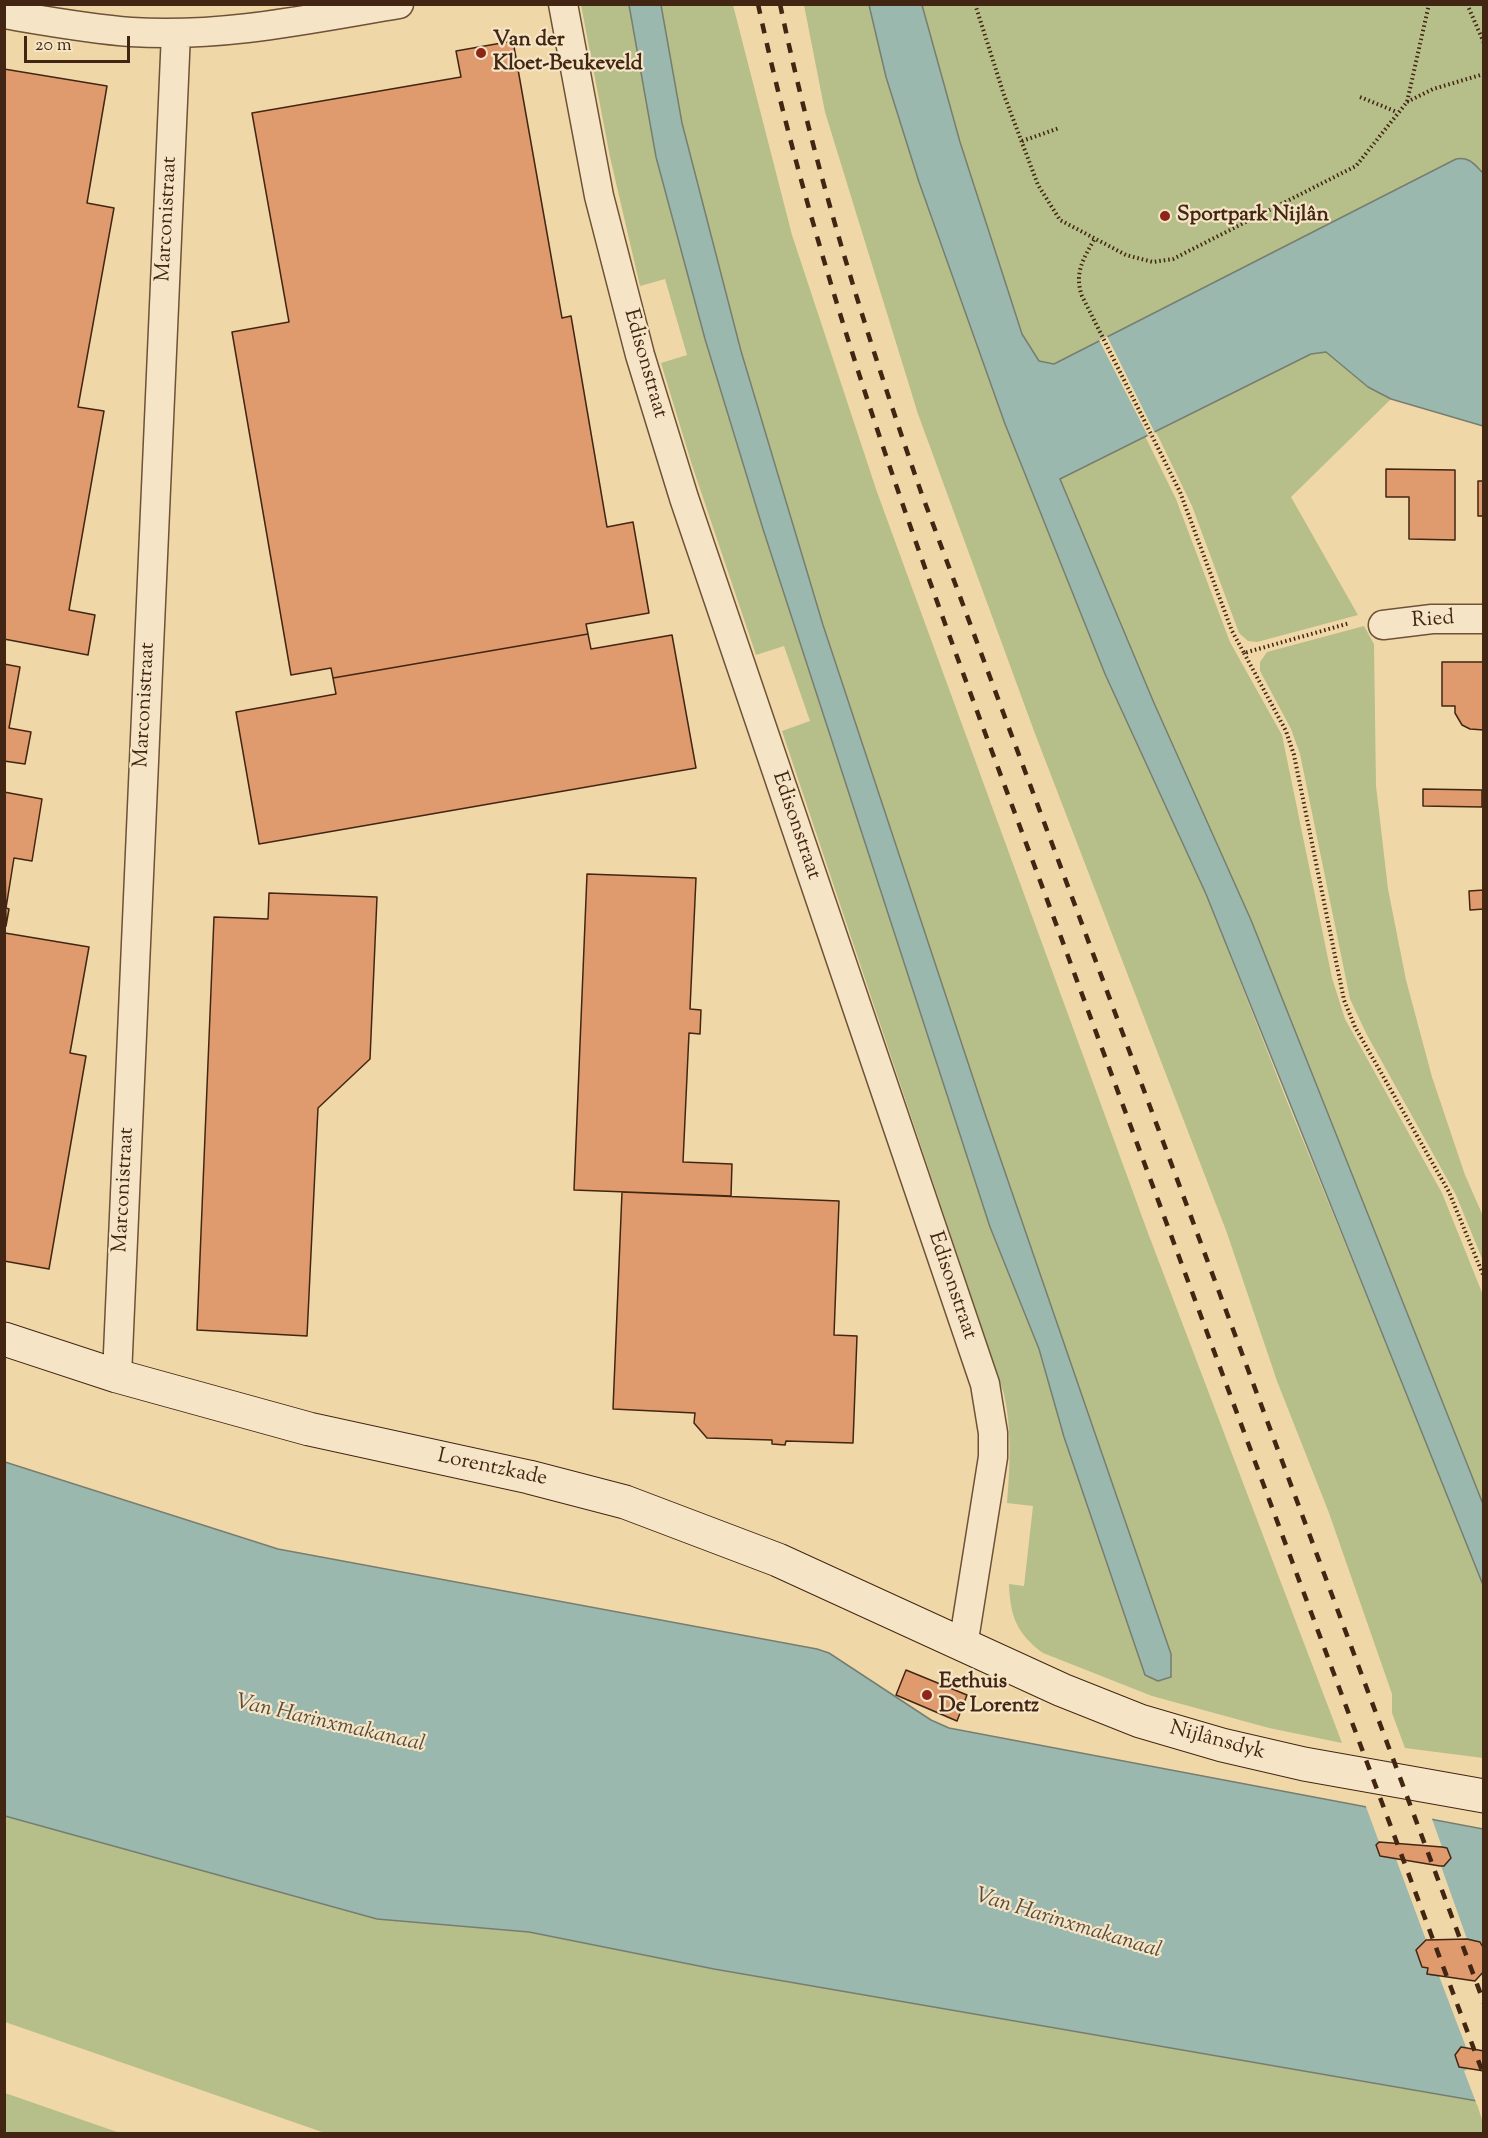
<!DOCTYPE html>
<html>
<head>
<meta charset="utf-8">
<style>
  body { margin:0 }
  #map { position:relative; width:1488px; height:2138px; overflow:hidden; background:#f0d7a7; font-family:"Sorts Mill Goudy",serif }
  canvas { display:block }
  .frame { position:absolute; inset:0; border:6px solid #422613; pointer-events:none }
  .scale { position:absolute; left:24px; top:36px; width:106px; height:27px; box-sizing:border-box; border:3px solid #422613; border-top:0; padding-left:8px; font-size:18px; line-height:21px; white-space:nowrap; color:#422613; -webkit-text-stroke:4px #f5e5c6; paint-order:stroke }
</style>
</head>
<body>
<div id="map">
<canvas width="1488" height="2138"></canvas>
<div class="frame"></div>
<div class="scale">20 m</div>
</div>
<script>
const c = document.querySelector('canvas').getContext('2d');
c.lineJoin = 'round';
function paint(path, color) { c.fillStyle = color; c.fill(path, 'evenodd'); }
function strokePath(path, color, width, dash) { c.strokeStyle = color; c.lineWidth = width; c.lineCap = dash ? 'butt' : 'round'; c.setLineDash(dash || []); c.stroke(path); }
function drawText(font, color, halo, rows, align = 'center') {
  c.font = font + ' "Sorts Mill Goudy",serif'; c.lineWidth = 4.5; c.setLineDash([]); c.textBaseline = 'middle'; c.strokeStyle = halo; c.fillStyle = color; for (const [text, x, y, turn = 0] of rows) {
    c.save(); c.translate(x, y); c.rotate((+turn || 0) * Math.PI / 180); c.textAlign = isNaN(turn) ? turn : align; if (halo) c.strokeText(text, 0, 0); c.fillText(text, 0, 0); c.restore();
  }
}
const green = new Path2D(`
  M 581,5 L 629,5 L 656,157 L 705,339 L 763,529 L 990,1227 L 1039,1349 L 1064,1437 L 985,1114 L 823,625 L 741,351 L 682,123 L 661,5 L 733,5 L 792,235 L 877,492 L 1148,1233 L 1342,1743 L 1269,1728 L 1152,1696 L 1043,1653 C 1017,1634 1010,1616 1009,1584 L 1024,1586 L 1033,1506 L 1007,1503 C 1010,1465 1012,1431 1004,1394 L 782,731 L 810,721 L 784,646 L 756,655 L 692,465 L 661,363 L 687,355 L 665,279 L 640,286 L 610,157 Z
  M 804,5 L 869,5 L 886,77 L 919,182 L 1005,424 L 1105,674 L 1206,894 L 1284,1094 L 1477,1566 L 1484,1585 L 1483,1758 L 1405,1748 L 1392,1713 L 1392,1694 L 1329,1513 L 1277,1381 L 1227,1233 L 1034,731 L 918,414 L 825,112 Z
  M 922,5 L 1483,5 L 1483,173 L 1471,161 L 1054,364 L 1038,361 L 1022,334 L 960,142 Z
  M 1326,352 L 1368,387 L 1391,399 L 1291,497 L 1358,615 L 1257,642 L 1248,641 L 1239,633 L 1192,506 L 1156,432 L 1311,354 Z
  M 1145,436 L 1176,499 L 1230,642 L 1282,735 L 1332,978 L 1345,1019 L 1442,1193 L 1483,1295 L 1483,1504 L 1251,920 L 1154,703 L 1060,479 Z
  M 1364,626 L 1374,644 L 1376,786 L 1388,889 L 1406,980 L 1432,1077 L 1465,1175 L 1483,1216 L 1483,1261 L 1456,1195 L 1367,1035 L 1350,999 L 1300,754 L 1291,729 L 1260,671 L 1260,662 L 1267,652 Z
  M 5,1816 L 377,1919 L 529,1932 L 714,1969 L 1476,2101 L 1483,2123 L 1483,2133 L 325,2133 L 5,2022 Z
  M 5,2093 L 120,2133 L 13,2134 L 5,2131 Z`);
const water = new Path2D(`
  M 629,5 L 661,5 L 682,123 L 741,351 L 823,625 L 985,1114 L 1171,1654 L 1171,1677 L 1158,1681 L 1145,1675 L 1064,1437 L 1039,1349 L 990,1227 L 763,529 L 705,339 L 656,157 Z
  M 869,5 L 922,5 L 960,142 L 1022,334 L 1039,361 L 1054,364 L 1456,159 C 1469,156 1475,165 1483,173 L 1483,426 L 1391,399 L 1368,387 L 1326,352 L 1311,354 L 1060,479 L 1154,703 L 1251,920 L 1483,1504 L 1483,1585 L 1206,894 L 1105,674 L 1005,424 L 919,182 L 886,77 Z
  M 5,1462 L 278,1549 L 817,1649 L 829,1653 L 931,1720 L 949,1728 L 1483,1829 L 1483,1949 L 1428,1968 L 1427,1974 L 1461,1979 L 1483,1971 L 1483,2102 L 714,1969 L 529,1932 L 377,1919 L 5,1816 Z`);
const pier = new Path2D(`
  M 1107,336 L 1155,433 L 1148,436 L 1099,340 Z
  M 1365,1804 L 1431,1816 L 1442,1847 L 1447,1848 L 1451,1858 L 1441,1866 L 1467,1939 L 1480,1942 L 1483,1949 L 1481,1974 L 1484,1982 L 1484,2105 L 1477,2105 L 1464,2071 L 1468,2069 L 1459,2067 L 1455,2055 L 1461,2047 L 1466,2047 L 1439,1976 L 1427,1974 L 1427,1968 L 1422,1967 L 1416,1950 L 1426,1940 L 1396,1859 L 1380,1856 L 1376,1845 L 1379,1842 Z`);
const building = new Path2D(`
  M 513,41 L 562,318 L 571,316 L 607,527 L 633,522 L 649,613 L 586,624 L 588,634 L 333,678 L 331,668 L 291,675 L 232,332 L 289,322 L 252,113 L 461,77 L 456,51 Z
  M 4,69 L 107,86 L 87,203 L 114,208 L 78,407 L 104,411 L 69,610 L 95,615 L 88,655 L 4,639 Z
  M 1386,469 L 1455,470 L 1455,540 L 1409,539 L 1409,497 L 1386,497 Z
  M 1478,481 L 1484,481 L 1484,516 L 1478,516 Z
  M 588,634 L 591,649 L 672,635 L 696,768 L 259,844 L 236,712 L 336,694 L 333,678 Z
  M 1442,662 L 1484,662 L 1484,730 L 1470,729 L 1462,725 L 1455,713 L 1455,706 L 1442,706 Z
  M 4,664 L 20,667 L 9,728 L 31,732 L 25,764 L 4,761 Z
  M 1423,789 L 1482,790 L 1482,807 L 1423,806 Z
  M 4,792 L 42,799 L 32,861 L 14,858 L 6,908 L 9,909 L 6,926 Z
  M 587,874 L 696,878 L 690,1009 L 701,1010 L 700,1034 L 689,1033 L 683,1162 L 732,1164 L 731,1196 L 574,1190 Z
  M 1484,890 L 1484,909 L 1470,910 L 1469,891 Z
  M 269,893 L 377,897 L 370,1059 L 318,1108 L 307,1336 L 197,1330 L 214,917 L 268,919 Z
  M 4,926 L 5,933 L 89,947 L 70,1053 L 86,1056 L 49,1269 L 4,1261 Z
  M 622,1192 L 839,1201 L 834,1335 L 857,1336 L 853,1443 L 786,1441 L 785,1445 L 772,1444 L 772,1440 L 707,1438 L 694,1423 L 695,1413 L 613,1409 Z
  M 906,1670 L 967,1695 L 957,1721 L 896,1695 Z
  M 1379,1842 L 1442,1847 L 1447,1848 L 1451,1858 L 1444,1866 L 1440,1866 L 1380,1856 L 1376,1845 Z
  M 1467,1939 L 1480,1942 L 1484,1949 L 1484,1971 L 1475,1981 L 1427,1974 L 1428,1968 L 1422,1967 L 1416,1950 L 1426,1940 Z
  M 1461,2047 L 1484,2051 L 1484,2071 L 1459,2067 L 1455,2055 Z`);
const path = new Path2D(`
  M 975,4 L 1004,95 L 1038,185 L 1060,220 L 1126,255 L 1153,262 L 1173,259 L 1356,166 L 1407,102 L 1429,4
  M 1467,4 L 1484,43
  M 1360,97 L 1397,112
  M 1407,102 L 1433,89 L 1484,74
  M 1022,141 L 1059,128
  M 1094,240 C 1083,259 1074,274 1082,296 L 1180,492 L 1232,631 L 1244,653 L 1350,623
  M 1244,653 L 1286,731 L 1294,755 L 1344,1000 L 1355,1027 L 1449,1192 L 1484,1277`);
const street = new Path2D(`
  M 563,4 L 599,196 L 640,355 L 684,498 L 985,1384 L 993,1433 L 993,1457 L 963,1646
  M 4,14 C 46,21 89,29 131,32 C 221,38 310,19 399,4
  M 1383,625 L 1432,619 L 1484,619
  M 117,1376 L 176,33`);
const secondary = new Path2D(`
  M 4,1339 L 117,1376 L 309,1429 L 529,1477 L 625,1502 L 778,1560 L 1062,1690 L 1140,1721 L 1222,1745 L 1304,1764 L 1484,1796`);
const rail = new Path2D(`
  M 758,4 C 829,333 953,644 1069,959 C 1206,1331 1345,1704 1484,2076
  M 780,4 C 815,171 865,331 921,492 L 1484,2003`);
const markers = [
  [481,53,6,"#8f2418"],
  [1165,216,6,"#8f2418"],
  [927,1695,6,"#8f2418"]
];
const poiNames = [
  ["Van der",493,41],
  ["Kloet-Beukeveld",493,65],
  ["Sportpark Nijlân",1177,216],
  ["Eethuis",939,1683],
  ["De Lorentz",939,1707]
];
const streetNames = [
  ["Marconistraat",168,219,-87],
  ["Edisonstraat",644,364,74],
  ["Ried",1433,621,-4],
  ["Marconistraat",146,705,-87],
  ["Edisonstraat",795,826,71],
  ["Marconistraat",125,1190,-87],
  ["Edisonstraat",951,1286,71],
  ["Lorentzkade",492,1469,12],
  ["Nijlânsdyk",1217,1742,15]
];
const waterNames = [
  ["Van Harinxmakanaal",330,1725,13],
  ["Van Harinxmakanaal",1068,1925,17]
];
paint(green, '#b6bf89');
paint(water, '#9bb8ae');
strokePath(water, '#777e70', 1.5);
paint(pier, '#f0d7a7');
paint(building, '#df9b6e');
strokePath(building, '#422613', 1.5);
strokePath(street, '#6e5238', 31);
strokePath(secondary, '#422613', 35);
strokePath(path, '#422613', 4, [1.5, 3]);
strokePath(street, '#f5e5c6', 28);
strokePath(secondary, '#f5e5c6', 33);
strokePath(rail, '#422613', 4.5, [10, 10]);
for (const [x, y, r, color] of markers) { const dot = new Path2D(); dot.arc(x, y, r, 0, 2 * Math.PI); c.fillStyle = color; c.fill(dot); strokePath(dot, '#f5e5c6', 2); }
drawText('bold 21px', '#422613', '#f5e5c6', poiNames, 'left');
drawText('21px', '#422613', '#f5e5c6', streetNames);
drawText('italic 22px', '#584a3a', '#f5e5c6', waterNames);
</script>
</body>
</html>
